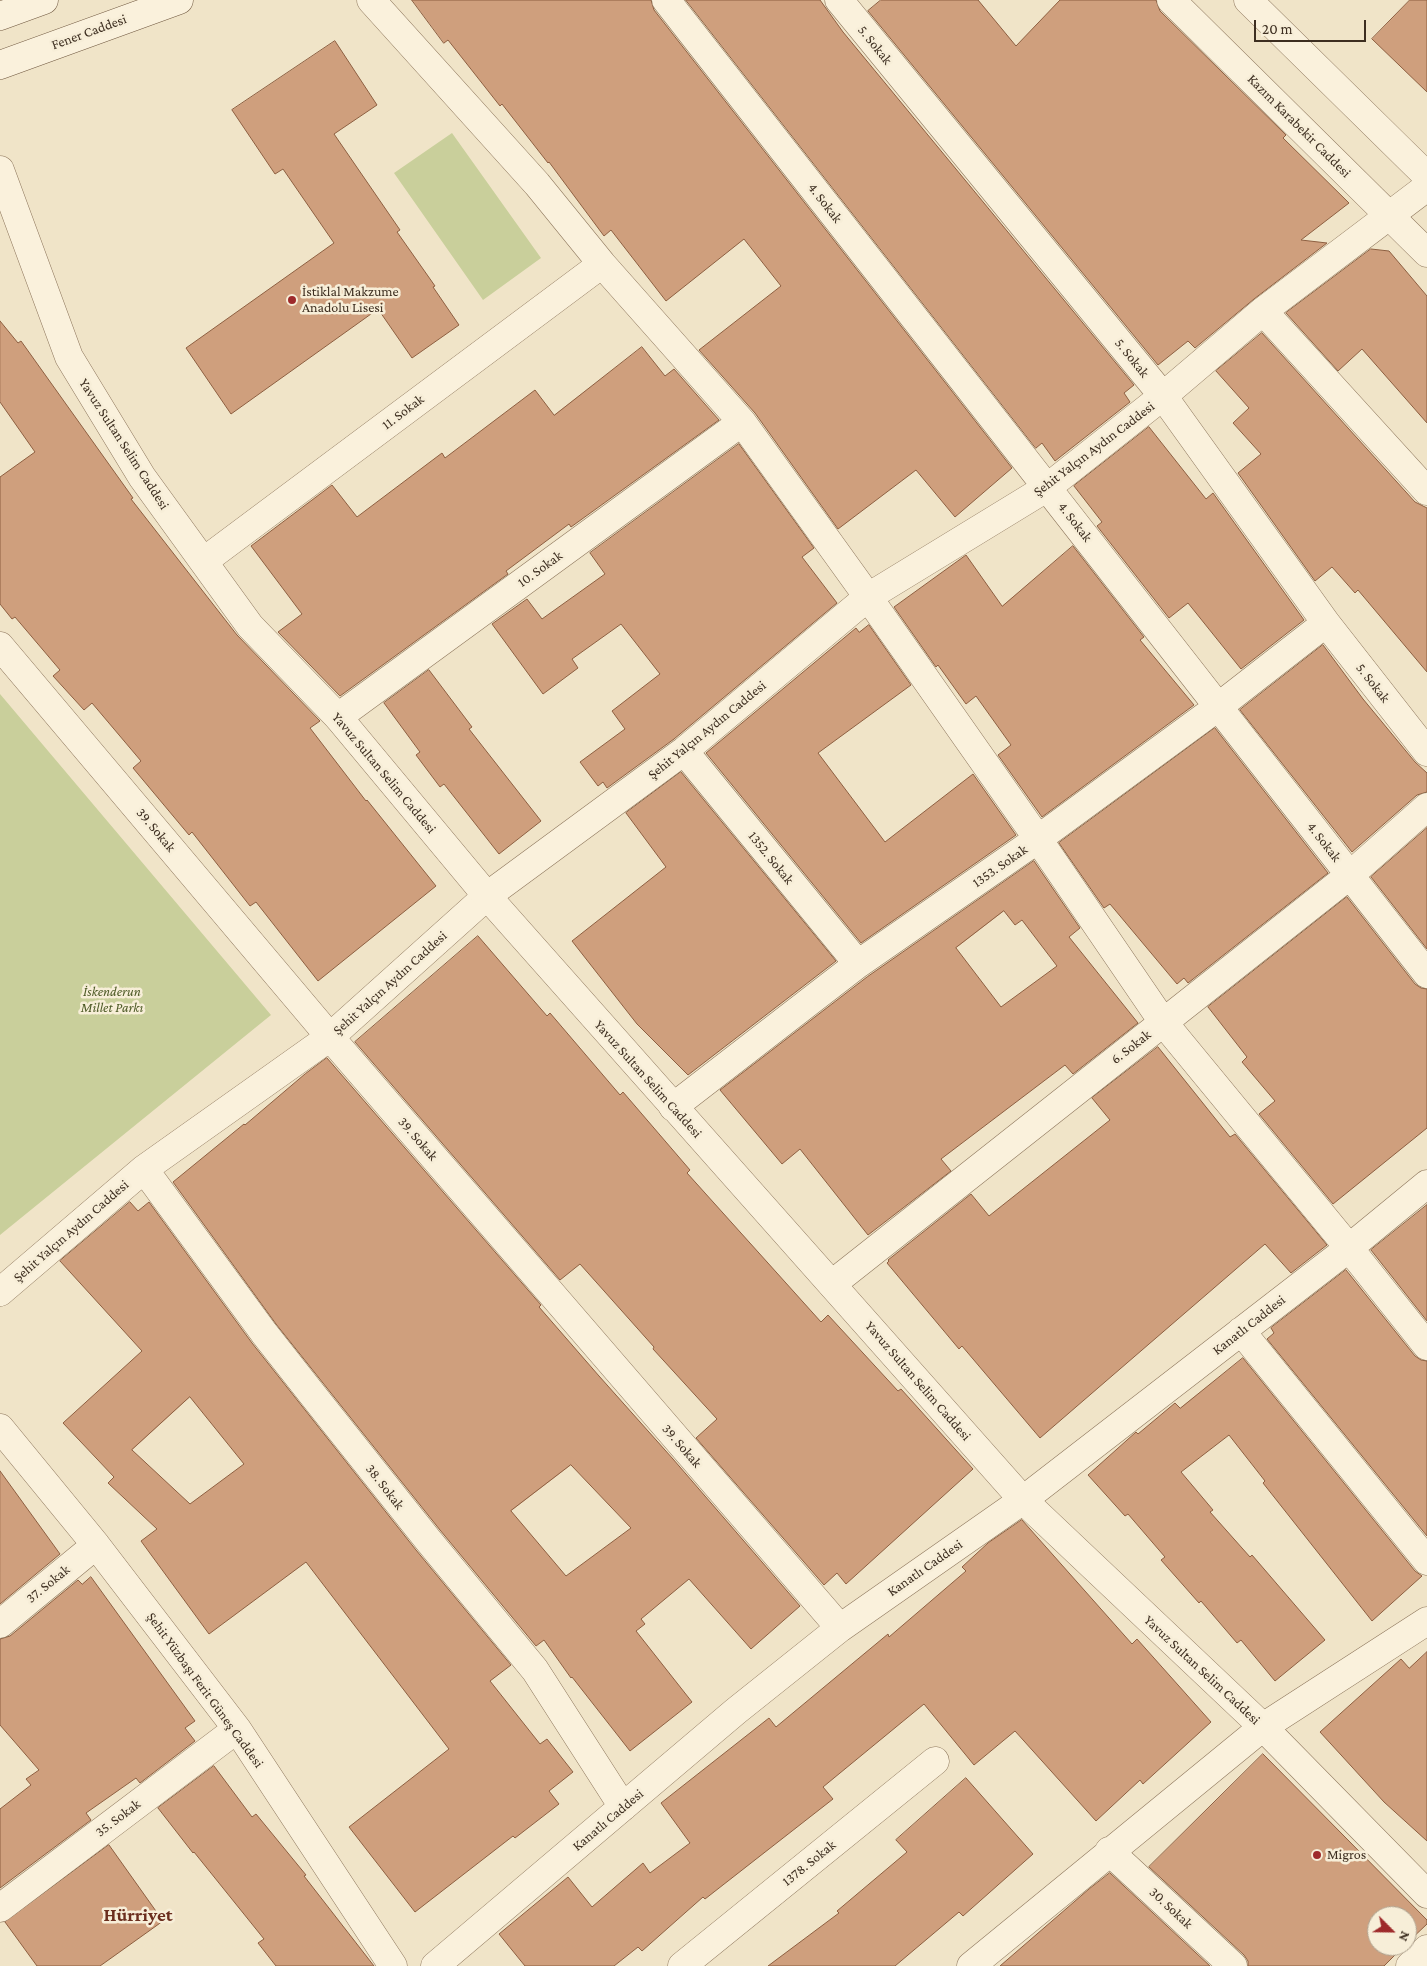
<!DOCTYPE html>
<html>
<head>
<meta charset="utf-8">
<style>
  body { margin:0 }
  #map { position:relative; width:1427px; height:1966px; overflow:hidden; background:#f0e4c8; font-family:"Crimson Pro",serif }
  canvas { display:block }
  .north { position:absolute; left:1367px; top:1906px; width:50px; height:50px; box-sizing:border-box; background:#f7eed8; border:1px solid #ada18e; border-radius:50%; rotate:113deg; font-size:14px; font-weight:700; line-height:20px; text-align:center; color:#3d2e20 }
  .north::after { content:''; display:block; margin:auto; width:18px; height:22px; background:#9e2a2b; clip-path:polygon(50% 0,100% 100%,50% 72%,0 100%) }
  .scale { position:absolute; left:1254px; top:20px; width:112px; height:22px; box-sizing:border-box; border:2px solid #3d2e20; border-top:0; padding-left:6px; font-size:15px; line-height:18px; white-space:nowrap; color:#3d2e20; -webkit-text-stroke:4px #f7eed8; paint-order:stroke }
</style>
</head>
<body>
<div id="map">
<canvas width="1427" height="1966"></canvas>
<div class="north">N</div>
<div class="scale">20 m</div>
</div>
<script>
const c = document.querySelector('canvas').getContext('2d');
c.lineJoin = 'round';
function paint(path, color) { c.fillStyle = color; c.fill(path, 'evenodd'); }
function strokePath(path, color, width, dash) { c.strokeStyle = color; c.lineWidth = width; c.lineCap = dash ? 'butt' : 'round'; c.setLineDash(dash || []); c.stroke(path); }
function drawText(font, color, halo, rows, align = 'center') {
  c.font = font + ' "Crimson Pro",serif'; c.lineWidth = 5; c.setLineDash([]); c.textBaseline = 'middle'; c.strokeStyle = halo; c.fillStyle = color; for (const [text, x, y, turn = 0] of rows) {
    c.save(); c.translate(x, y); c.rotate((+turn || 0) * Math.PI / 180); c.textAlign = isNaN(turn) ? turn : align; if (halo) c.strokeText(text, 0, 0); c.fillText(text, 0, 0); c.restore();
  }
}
const green = new Path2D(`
  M 452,133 L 541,258 L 483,300 L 394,173 Z
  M 0,694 L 271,1015 L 0,1235 Z`);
const building = new Path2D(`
  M 412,0 L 651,0 L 654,10 L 1012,468 L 955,517 L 916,470 L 838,529 L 755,413 L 699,350 L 781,286 L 744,239 L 666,301 L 611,230 L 604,236 L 549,162 L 548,163 L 502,104 L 500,106 L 448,40 L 444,43 Z
  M 686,0 L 820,0 L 843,32 L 1134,385 L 1124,393 L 1130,402 L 1055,461 L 1042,443 L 1036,448 Z
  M 881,0 L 978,0 L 1016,46 L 1060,0 L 1156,0 L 1160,11 L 1286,135 L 1283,138 L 1349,203 L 1301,240 L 1327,243 L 1254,299 L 1195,348 L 1188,341 L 1158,365 L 868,11 Z
  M 1410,0 L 1427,0 L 1427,92 L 1372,39 Z
  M 335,41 L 377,105 L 334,134 L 400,230 L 397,232 L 435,286 L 433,287 L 459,325 L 412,358 L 378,309 L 231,414 L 186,348 L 334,243 L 283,169 L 275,174 L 232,110 Z
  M 1371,249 L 1389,251 L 1427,296 L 1427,423 L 1362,349 L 1338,371 L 1286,313 Z
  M 0,321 L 18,343 L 21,341 L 133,498 L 131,499 L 237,635 L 320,721 L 310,728 L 366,801 L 367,800 L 436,886 L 318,981 L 256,902 L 250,906 L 192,832 L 189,835 L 133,768 L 141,761 L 92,703 L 84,710 L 53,676 L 60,670 L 15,617 L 12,619 L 0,604 L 0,477 L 35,452 L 0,402 Z
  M 1262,333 L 1415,502 L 1427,508 L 1427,672 L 1358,590 L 1355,593 L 1332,567 L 1315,581 L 1238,473 L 1261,454 L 1233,423 L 1249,408 L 1216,371 Z
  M 642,347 L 665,376 L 674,369 L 719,420 L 571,527 L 569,524 L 506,571 L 508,574 L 340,696 L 278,632 L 302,614 L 251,546 L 332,485 L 357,517 L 442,453 L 445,458 L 535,390 L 554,415 Z
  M 1149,427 L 1206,499 L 1213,493 L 1304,620 L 1241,669 L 1188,603 L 1169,618 L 1097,526 L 1102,522 L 1074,486 Z
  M 739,444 L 814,548 L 802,557 L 837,603 L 674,739 L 607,788 L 603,782 L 598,786 L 580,762 L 625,729 L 612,711 L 660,674 L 621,624 L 572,659 L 578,668 L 543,694 L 492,624 L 527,599 L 542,619 L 605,574 L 590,553 Z
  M 1073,546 L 1144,637 L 1140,640 L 1194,705 L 1042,817 L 998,755 L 1011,745 L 976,696 L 966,704 L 938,665 L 936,667 L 894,607 L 966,555 L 1002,606 Z
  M 869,625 L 911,685 L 818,753 L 885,842 L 973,774 L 1016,835 L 861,943 L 706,753 L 856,628 L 859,632 Z
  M 1323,645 L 1363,699 L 1415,762 L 1427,773 L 1427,792 L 1417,795 L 1352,852 L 1240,710 Z
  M 429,670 L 472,727 L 469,729 L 541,821 L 499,854 L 444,784 L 440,787 L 416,755 L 420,752 L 384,703 Z
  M 1215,728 L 1328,873 L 1188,983 L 1184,978 L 1177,984 L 1110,904 L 1104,908 L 1059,843 Z
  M 681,772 L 836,961 L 688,1075 L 637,1024 L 572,941 L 666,867 L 626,813 Z
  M 1427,828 L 1427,949 L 1371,877 Z
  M 1034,861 L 1080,928 L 1069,937 L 1138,1023 L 1073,1074 L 1065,1065 L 941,1159 L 951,1171 L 868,1235 L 800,1149 L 782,1164 L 720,1090 L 867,977 ZM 1004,911 L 1015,925 L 1022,920 L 1057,966 L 1001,1007 L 956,948 Z
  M 1347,897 L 1415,984 L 1421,988 L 1427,989 L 1427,1128 L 1333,1204 L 1259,1114 L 1275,1101 L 1242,1062 L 1247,1057 L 1208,1007 Z
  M 478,936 L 547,1016 L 550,1013 L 620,1095 L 623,1092 L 690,1170 L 687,1173 L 821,1322 L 828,1315 L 898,1391 L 901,1389 L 973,1469 L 846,1584 L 837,1573 L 824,1585 L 696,1438 L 717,1419 L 653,1349 L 654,1347 L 580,1264 L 560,1280 L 355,1042 Z
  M 1158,1047 L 1230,1137 L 1235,1134 L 1327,1245 L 1291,1273 L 1265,1244 L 1040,1438 L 962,1346 L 959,1349 L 887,1263 L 889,1261 L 888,1260 L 971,1194 L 989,1216 L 1110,1120 L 1092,1098 Z
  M 327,1058 L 541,1305 L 539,1307 L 599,1376 L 673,1459 L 800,1606 L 751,1649 L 689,1579 L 641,1619 L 645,1624 L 636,1631 L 692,1702 L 630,1751 L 572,1677 L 571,1678 L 544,1640 L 536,1646 L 440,1530 L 276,1324 L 173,1182 L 244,1124 L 245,1125 L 305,1074 ZM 571,1465 L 631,1528 L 566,1576 L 511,1511 Z
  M 130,1202 L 138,1211 L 149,1202 L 252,1343 L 416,1550 L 511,1665 L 490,1681 L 540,1744 L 547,1739 L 573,1772 L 549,1791 L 559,1804 L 515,1838 L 513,1836 L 415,1912 L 349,1827 L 449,1749 L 306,1562 L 209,1634 L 141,1541 L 157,1529 L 108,1483 L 114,1477 L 63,1423 L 142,1351 L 60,1261 ZM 190,1397 L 244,1464 L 190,1504 L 132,1450 Z
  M 1427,1205 L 1427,1321 L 1371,1250 Z
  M 1346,1270 L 1415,1356 L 1421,1360 L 1427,1361 L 1427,1536 L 1267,1339 L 1274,1333 L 1271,1328 Z
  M 1243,1358 L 1415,1571 L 1422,1576 L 1372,1621 L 1263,1483 L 1265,1481 L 1229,1435 L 1181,1472 L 1213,1510 L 1210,1512 L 1250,1557 L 1252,1555 L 1325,1640 L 1275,1681 L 1241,1640 L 1237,1643 L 1201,1601 L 1199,1603 L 1161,1560 L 1165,1557 L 1128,1514 L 1125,1516 L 1088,1475 L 1136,1432 L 1138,1434 L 1175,1403 L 1180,1408 Z
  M 0,1471 L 60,1554 L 0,1604 Z
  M 1022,1520 L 1132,1644 L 1137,1639 L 1211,1722 L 1143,1784 L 1140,1780 L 1096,1821 L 1015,1731 L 974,1765 L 924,1704 L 823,1787 L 833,1799 L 705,1899 L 703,1897 L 642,1951 L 638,1947 L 614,1966 L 525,1966 L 499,1934 L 568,1877 L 592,1907 L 643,1863 L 650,1873 L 690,1843 L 661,1803 L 769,1718 L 776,1727 L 888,1634 L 889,1637 L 966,1571 L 962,1567 L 988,1543 Z
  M 91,1577 L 195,1721 L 185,1728 L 195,1741 L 140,1783 L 136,1778 L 86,1813 L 91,1820 L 0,1888 L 0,1809 L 31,1785 L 26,1779 L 39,1770 L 0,1725 L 0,1639 L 10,1636 L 78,1580 L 82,1584 Z
  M 1427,1652 L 1427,1841 L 1384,1802 L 1320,1732 L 1401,1659 L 1409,1668 Z
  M 1263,1754 L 1427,1920 L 1427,1924 L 1407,1943 L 1407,1916 L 1377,1916 L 1377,1946 L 1404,1946 L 1384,1966 L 1248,1966 L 1248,1961 L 1244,1955 L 1149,1867 Z
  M 214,1766 L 252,1817 L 256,1814 L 306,1875 L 304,1876 L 374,1966 L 276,1966 L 258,1943 L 264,1939 L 194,1852 L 193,1853 L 158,1808 Z
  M 966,1778 L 1033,1854 L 963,1916 L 959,1912 L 895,1966 L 768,1966 L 839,1913 L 837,1911 L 907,1852 L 896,1840 Z
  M 109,1845 L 163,1921 L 100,1966 L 37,1966 L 5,1922 Z
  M 1110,1873 L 1210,1966 L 1000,1966 L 1089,1889 Z`);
const minor = new Path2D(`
  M 371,0 L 537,184 L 602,264 L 742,422 L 868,597 L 1038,839 L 1163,1022 L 1349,1248 L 1427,1346
  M 666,0 L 1427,974
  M 839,0 L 1163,396 L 1326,623 L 1427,752
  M 1263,311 L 1427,491
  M 204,561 L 602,264
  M 0,646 L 330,1037 L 840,1628
  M 338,717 L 742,422
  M 684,751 L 858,964
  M 673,1107 L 858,964 L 1038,839 L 1218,707 L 1326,623
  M 144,1169 L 264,1333 L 312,1394 L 428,1540 L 535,1670 L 623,1807
  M 832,1284 L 1350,875 L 1427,807
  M 0,1292 L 144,1169 L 330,1037 L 487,896 L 684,751 L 868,597 L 1048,487 L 1163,396 L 1263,311 L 1427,187
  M 1241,1331 L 1427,1561
  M 0,1428 L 96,1545 L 237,1729 L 393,1966
  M 0,1624 L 96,1545
  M 1109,1851 L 1233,1966
  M 0,1908 L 237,1729
  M 435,1966 L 736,1711 L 840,1628 L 1023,1500 L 1349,1248 L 1427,1184
  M 682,1966 L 935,1761
  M 971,1966 L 1263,1727 L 1427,1621
  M 1410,1966 L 1427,1949`);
const tertiary = new Path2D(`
  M 1171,0 L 1427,253
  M 1248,0 L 1427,176
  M 0,170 L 69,357 L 142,477 L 250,626 L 338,717 L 487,896 L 1023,1500 L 1263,1727 L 1427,1894`);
const secondary = new Path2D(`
  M 0,16 L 44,0
  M 0,65 L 179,0`);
const markers = [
  [292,300,5,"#9e2a2b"],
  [1317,1855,5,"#9e2a2b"]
];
const streetNames = [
  ["Fener Caddesi",89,32,-20],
  ["5. Sokak",875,45,51],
  ["Kazım Karabekir Caddesi",1299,126,45],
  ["4. Sokak",825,203,52],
  ["5. Sokak",1132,358,51],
  ["11. Sokak",403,412,-37],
  ["Yavuz Sultan Selim Caddesi",124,444,57],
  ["Şehit Yalçın Aydın Caddesi",1094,449,-37],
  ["4. Sokak",1075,522,52],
  ["10. Sokak",540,569,-36],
  ["5. Sokak",1373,683,52],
  ["Şehit Yalçın Aydın Caddesi",707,730,-39],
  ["Yavuz Sultan Selim Caddesi",384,773,50],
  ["39. Sokak",156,830,50],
  ["4. Sokak",1324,842,52],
  ["1352. Sokak",771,858,51],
  ["1353. Sokak",1000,866,-35],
  ["Şehit Yalçın Aydın Caddesi",390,983,-42],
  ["6. Sokak",1131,1047,-38],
  ["Yavuz Sultan Selim Caddesi",648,1079,48],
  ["39. Sokak",418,1139,49],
  ["Şehit Yalçın Aydın Caddesi",71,1231,-41],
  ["Kanatlı Caddesi",1249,1325,-38],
  ["Yavuz Sultan Selim Caddesi",918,1381,49],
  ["39. Sokak",682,1446,49],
  ["38. Sokak",385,1487,52],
  ["Kanatlı Caddesi",925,1568,-35],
  ["37. Sokak",48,1584,-39],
  ["Yavuz Sultan Selim Caddesi",1202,1670,43],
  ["Şehit Yüzbaşı Ferit Güneş Caddesi",205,1690,54],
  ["35. Sokak",118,1818,-37],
  ["Kanatlı Caddesi",608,1820,-40],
  ["1378. Sokak",809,1863,-39],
  ["30. Sokak",1171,1908,43]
];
const poiNames = [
  ["İstiklal Makzume",302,292],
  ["Anadolu Lisesi",302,308],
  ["Migros",1327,1855]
];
const parkNames = [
  ["İskenderun",112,992],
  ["Millet Parkı",112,1008]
];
const districtNames = [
  ["Hürriyet",138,1915]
];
paint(green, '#c9cf9b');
paint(building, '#cf9f7d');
strokePath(building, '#8d5f41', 1);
strokePath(minor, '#8d765c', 29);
strokePath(tertiary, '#8d765c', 29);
strokePath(secondary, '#6f573f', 29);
strokePath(minor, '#faf1dc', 28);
strokePath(tertiary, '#faf1dc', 28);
strokePath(secondary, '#faf1dc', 28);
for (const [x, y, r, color] of markers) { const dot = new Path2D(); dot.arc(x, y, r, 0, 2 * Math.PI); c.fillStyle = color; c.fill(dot); strokePath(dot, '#f7eed8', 2); }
drawText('14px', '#3d2e20', '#f7eed8', streetNames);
drawText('14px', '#3d2e20', '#f7eed8', poiNames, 'left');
drawText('italic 14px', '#4d5a26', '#f7eed8', parkNames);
drawText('bold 19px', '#6b2e1e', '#f7eed8', districtNames);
</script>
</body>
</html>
